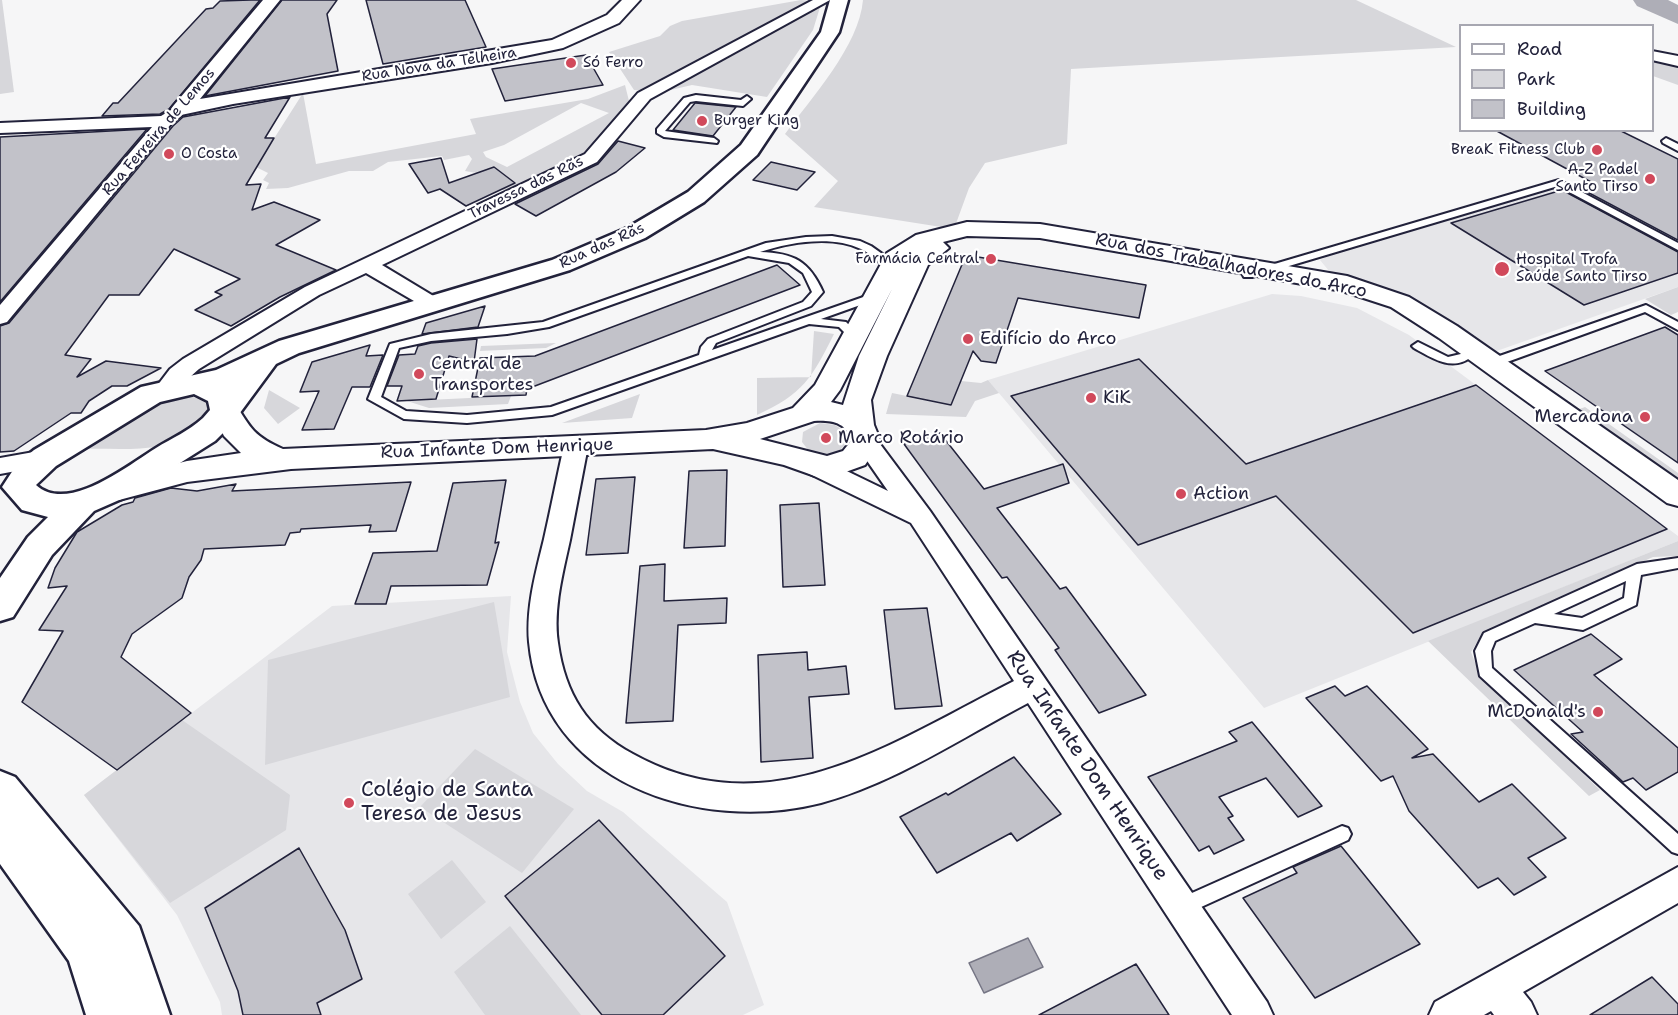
<!DOCTYPE html>
<html>
<head>
<meta charset="utf-8">
<style>
  body { margin:0 }
  #map { position:relative; width:1678px; height:1015px; overflow:hidden; background:#f6f6f7; font-family:"Shantell Sans",sans-serif }
  canvas { display:block }
  .legend { position:absolute; left:1459px; top:24px; width:195px; height:108px; box-sizing:border-box; background:#fff; border:2px solid #a7a7b1; margin:0; padding:8px 10px; list-style:none; font-size:18px; color:#22223b }
  .legend li { display:flex; align-items:center; gap:12px; height:30px }
  .legend b { width:30px; border:2px solid #a7a7b1 }
</style>
</head>
<body>
<div id="map">
<canvas width="1678" height="1015"></canvas>
<ul class="legend">
<li><b style="height:8px;background:#fff"></b>Road</li>
<li><b style="height:16px;background:#d7d7db"></b>Park</li>
<li><b style="height:16px;background:#c2c2c9"></b>Building</li>
</ul>
</div>
<script>
const c = document.querySelector('canvas').getContext('2d');
c.lineJoin = 'round';
function paint(path, color) { c.fillStyle = color; c.fill(path, 'evenodd'); }
function strokePath(path, color, width, dash) { c.strokeStyle = color; c.lineWidth = width; c.lineCap = dash ? 'butt' : 'round'; c.setLineDash(dash || []); c.stroke(path); }
function drawText(font, color, halo, rows, align = 'center') {
  c.font = font + ' "Shantell Sans",sans-serif'; c.lineWidth = 4.5; c.setLineDash([]); c.textBaseline = 'middle'; c.strokeStyle = halo; c.fillStyle = color; for (const [text, x, y, turn = 0] of rows) {
    c.save(); c.translate(x, y); c.rotate((+turn || 0) * Math.PI / 180); c.textAlign = isNaN(turn) ? turn : align; if (halo) c.strokeText(text, 0, 0); c.fillText(text, 0, 0); c.restore();
  }
}
const built = new Path2D(`
  M 1559,186 L 1678,251 L 1678,287 L 1491,353 L 1428,309 L 1387,289 L 1329,271 L 1320,260 L 1327,256 Z
  M 1272,294 L 1301,296 L 1357,308 L 1409,335 L 1678,536 L 1678,541 L 1264,708 L 988,380 Z
  M 511,596 L 507,652 L 520,702 L 533,733 L 558,764 L 587,791 L 623,812 L 727,902 L 764,1005 L 743,1015 L 222,1015 L 220,1002 L 177,915 L 84,795 L 332,606 Z`);
const green = new Path2D(`
  M 0,0 L 2,0 L 14,92 L 0,94 Z
  M 801,0 L 812,1 L 648,91 L 634,90 L 609,52 L 660,36 L 670,26 L 682,21 Z
  M 863,0 L 1356,0 L 1456,47 L 1071,69 L 1067,144 L 985,163 L 969,188 L 954,229 L 814,207 L 838,181 L 785,134 C 812,97 859,46 863,0 Z
  M 821,4 L 813,30 L 767,97 L 692,85 L 658,93 Z
  M 1652,57 L 1678,64 L 1678,85 L 1653,76 Z
  M 625,85 L 629,101 L 588,152 L 508,193 L 477,173 L 465,171 L 472,159 L 469,155 L 444,160 L 442,156 L 388,162 L 373,171 L 349,171 L 288,188 L 266,189 L 269,183 L 263,180 L 268,173 L 252,165 L 268,148 L 303,93 L 316,164 L 476,134 L 470,119 L 588,99 ZM 581,103 L 609,113 L 507,167 L 486,157 L 483,152 L 504,145 Z
  M 1678,287 L 1678,312 L 1671,315 L 1645,299 Z
  M 814,331 L 834,334 C 812,378 803,394 757,415 L 757,378 L 811,377 Z
  M 556,343 L 546,348 L 480,351 L 481,346 Z
  M 988,380 L 999,393 L 975,401 L 966,417 L 886,414 L 892,393 L 951,405 L 961,381 L 981,383 Z
  M 269,390 L 300,408 L 278,424 L 264,408 Z
  M 640,394 L 632,418 L 562,423 Z
  M 187,395 L 205,401 L 209,406 C 204,421 175,444 160,446 C 135,451 106,448 80,449 L 173,397 Z
  M 511,396 L 508,404 L 429,408 L 407,401 Z
  M 1585,407 L 1678,473 L 1678,481 L 1577,410 Z
  M 820,423 L 835,425 L 846,432 L 847,443 L 838,452 L 823,454 L 809,451 L 802,442 L 803,432 Z
  M 1678,541 L 1678,556 L 1653,557 L 1498,626 L 1481,636 L 1471,652 L 1480,675 L 1600,790 L 1589,796 L 1428,641 Z
  M 494,602 L 510,697 L 265,765 L 268,660 Z
  M 182,720 L 290,795 L 286,830 L 170,903 L 84,795 Z
  M 475,749 L 574,809 L 522,873 L 420,807 Z
  M 452,860 L 486,902 L 441,939 L 408,894 Z
  M 510,926 L 581,1015 L 485,1015 L 454,972 Z`);
const water = new Path2D(`
  M 1028,938 L 1043,967 L 984,993 L 969,963 Z`);
const river = new Path2D(`
  M 1633,0 L 1668,0 L 1678,5 L 1678,24 L 1637,6 Z`);
const building = new Path2D(`
  M 251,0 L 260,0 L 169,109 L 160,114 L 102,116 L 113,103 L 118,103 L 206,9 L 213,8 L 220,1 Z
  M 282,0 L 337,0 L 327,14 L 338,71 L 205,96 Z
  M 366,0 L 465,0 L 486,47 L 383,64 Z
  M 586,55 L 603,85 L 505,101 L 492,69 Z
  M 290,97 L 265,138 L 274,138 L 246,185 L 261,184 L 252,210 L 274,202 L 320,220 L 276,245 L 336,270 L 280,297 L 231,326 L 195,310 L 222,295 L 215,292 L 240,279 L 174,249 L 139,295 L 109,295 L 65,355 L 91,359 L 77,377 L 106,361 L 161,368 L 127,386 L 112,386 L 89,401 L 81,413 L 71,413 L 14,451 L 0,452 L 0,326 L 9,323 L 173,126 L 183,117 Z
  M 695,103 L 696,103 L 736,107 L 713,136 L 673,130 Z
  M 147,129 L 0,302 L 0,137 Z
  M 1495,130 L 1619,130 L 1678,159 L 1678,240 L 1576,186 L 1591,182 Z
  M 618,141 L 645,148 L 616,172 L 536,216 L 515,204 L 598,164 Z
  M 441,158 L 449,183 L 494,167 L 515,183 L 466,206 L 440,189 L 428,193 L 409,164 Z
  M 771,162 L 815,172 L 797,190 L 753,180 Z
  M 1562,190 L 1678,252 L 1678,273 L 1584,305 L 1451,223 Z
  M 966,255 L 1146,285 L 1139,318 L 1018,298 L 996,363 L 981,361 L 973,351 L 951,405 L 907,396 Z
  M 777,265 L 800,285 L 527,389 L 526,395 L 472,397 L 480,358 L 535,356 Z
  M 485,306 L 478,327 L 422,334 L 426,323 Z
  M 1665,327 L 1678,335 L 1678,463 L 1545,371 Z
  M 477,339 L 474,362 L 449,356 L 436,399 L 397,401 L 402,386 L 387,386 L 399,355 L 415,354 L 418,346 L 431,343 Z
  M 370,345 L 366,356 L 383,355 L 370,387 L 352,387 L 334,429 L 302,430 L 319,391 L 300,392 L 312,362 Z
  M 1139,359 L 1246,464 L 1476,385 L 1667,529 L 1413,633 L 1276,496 L 1138,545 L 1011,396 Z
  M 940,433 L 984,489 L 1063,464 L 1069,483 L 997,508 L 1060,589 L 1066,587 L 1146,695 L 1099,713 L 1055,650 L 1059,648 L 1007,577 L 1002,578 L 904,444 Z
  M 727,470 L 725,546 L 684,548 L 689,471 Z
  M 635,477 L 628,553 L 586,555 L 596,479 Z
  M 506,480 L 495,543 L 499,542 L 487,585 L 391,586 L 386,604 L 355,604 L 373,553 L 437,551 L 453,483 Z
  M 411,482 L 396,531 L 369,532 L 371,525 L 301,529 L 300,532 L 290,533 L 285,545 L 204,549 L 201,560 L 189,577 L 182,598 L 132,634 L 121,657 L 191,713 L 117,770 L 22,702 L 63,631 L 39,630 L 67,586 L 48,588 L 55,568 L 77,532 L 122,505 L 133,502 L 135,498 L 171,488 L 197,491 L 236,484 L 232,491 Z
  M 819,503 L 825,585 L 783,587 L 780,505 Z
  M 665,564 L 664,601 L 727,598 L 726,623 L 678,625 L 673,721 L 626,723 L 640,566 Z
  M 927,608 L 942,706 L 895,709 L 884,610 Z
  M 1591,634 L 1622,659 L 1594,675 L 1678,748 L 1678,772 L 1646,790 L 1633,778 L 1623,782 L 1607,767 L 1571,734 L 1583,732 L 1514,670 Z
  M 807,652 L 808,670 L 846,666 L 849,694 L 809,697 L 813,758 L 761,762 L 758,655 Z
  M 1335,686 L 1345,696 L 1367,686 L 1428,749 L 1412,758 L 1433,754 L 1479,802 L 1512,784 L 1566,838 L 1528,858 L 1546,877 L 1514,895 L 1498,878 L 1478,888 L 1409,811 L 1393,776 L 1381,781 L 1306,698 Z
  M 1252,722 L 1322,806 L 1298,817 L 1266,778 L 1219,797 L 1233,816 L 1228,818 L 1244,840 L 1214,854 L 1209,846 L 1199,851 L 1148,777 L 1237,741 L 1229,732 Z
  M 1014,757 L 1061,814 L 1017,841 L 1011,833 L 937,873 L 900,817 L 946,793 L 948,795 Z
  M 599,820 L 725,956 L 663,1015 L 602,1015 L 505,896 Z
  M 1341,846 L 1420,944 L 1315,998 L 1243,898 L 1297,873 L 1293,867 Z
  M 299,848 L 345,930 L 362,979 L 317,1003 L 321,1015 L 243,1015 L 238,991 L 205,908 Z
  M 1136,964 L 1169,1015 L 1039,1015 Z
  M 1652,977 L 1678,1004 L 1678,1015 L 1590,1015 Z`);
const service = new Path2D(`
  M 696,95 L 741,100 L 747,96 L 751,99 L 743,106 L 696,101 L 690,102 L 665,131 L 714,138 L 718,141 L 717,143 L 664,137 L 657,133 L 657,129 L 684,98 Z
  M 1666,138 L 1678,144 L 1678,151 L 1663,143 L 1662,141 Z
  M 1559,180 L 1678,243 L 1678,250 L 1558,186 L 1252,277 L 1244,277 L 1243,275 L 1244,273 Z
  M 832,236 L 860,241 L 871,246 L 902,268 L 897,271 C 882,268 875,256 861,249 C 833,235 789,242 760,252 C 794,253 809,261 823,292 L 811,306 L 716,343 L 712,350 L 872,294 L 880,294 L 880,298 L 821,319 L 846,322 L 863,339 L 863,343 L 855,343 L 839,327 L 809,324 L 552,415 L 467,423 L 404,419 L 368,399 L 390,344 L 431,334 L 543,322 L 766,243 L 806,237 ZM 748,256 L 789,263 L 803,273 L 812,292 L 803,302 L 708,339 L 701,347 L 699,355 L 551,407 L 467,415 L 406,411 L 381,397 L 399,348 L 431,341 L 507,334 L 549,327 Z
  M 1646,305 L 1678,322 L 1678,330 L 1645,312 L 1496,366 L 1488,366 L 1486,363 L 1488,360 Z
  M 1418,342 L 1448,357 L 1465,353 L 1471,357 C 1452,372 1432,358 1414,348 L 1412,346 Z
  M 1678,558 L 1678,568 L 1641,575 L 1636,605 L 1583,630 L 1535,623 L 1495,641 L 1491,651 L 1492,668 L 1678,834 L 1678,854 L 1672,852 L 1480,676 L 1475,651 L 1484,633 L 1637,564 ZM 1626,581 L 1624,598 L 1582,618 L 1554,614 Z
  M 1342,826 L 1348,828 L 1351,834 L 1348,840 L 1188,913 L 1181,916 L 1174,913 L 1172,907 L 1174,901 Z`);
const minor = new Path2D(`
  M 813,0 L 830,0 L 650,99 L 597,162 L 382,265 L 440,300 L 443,304 L 440,308 L 426,308 L 366,273 L 319,295 L 199,369 C 185,380 176,400 157,395 L 154,390 L 170,369 L 183,359 L 305,287 L 585,154 L 638,93 Z
  M 1652,51 L 1678,56 L 1678,66 L 1652,60 Z
  M 181,104 L 187,106 L 189,109 L 171,124 L 7,322 L 0,324 L 0,305 L 152,127 L 0,133 L 0,123 L 161,116 Z
  M 866,434 L 874,436 L 930,511 L 1267,1002 L 1273,1015 L 1232,1015 L 1028,703 C 961,738 895,783 821,803 C 699,834 542,783 529,642 C 526,607 536,572 544,539 C 551,508 557,477 564,446 L 567,440 L 576,438 L 585,440 L 588,446 C 582,477 576,508 570,540 C 563,572 553,609 558,643 C 565,694 587,729 633,754 C 770,830 893,742 1014,681 L 911,523 L 806,472 L 803,466 L 806,460 L 815,458 L 824,460 L 888,491 L 854,442 L 858,436 Z
  M 45,450 L 54,452 L 57,458 L 54,464 L 0,474 L 0,458 Z
  M 1678,867 L 1678,903 L 1523,992 L 1531,1002 L 1537,1015 L 1494,1015 L 1491,1011 L 1484,1015 L 1429,1015 L 1435,1002 Z`);
const tertiary = new Path2D(`
  M 263,0 L 280,0 L 200,99 L 552,40 L 607,15 L 622,0 L 640,0 L 619,23 L 563,48 L 492,63 L 233,104 L 181,115 L 174,113 L 171,109 L 174,105 Z
  M 967,222 L 1040,224 L 1347,276 L 1409,297 L 1457,326 L 1678,480 L 1678,506 L 1667,503 L 1439,338 L 1391,307 L 1342,291 L 1040,238 L 967,236 L 943,242 L 949,248 L 928,265 L 887,356 L 871,400 L 874,425 L 881,442 L 865,465 L 829,478 L 815,476 L 784,465 L 713,449 L 291,469 L 187,482 L 119,500 L 108,497 L 104,489 L 108,481 L 187,461 L 241,453 L 224,436 L 211,410 L 215,403 L 225,401 L 235,403 C 250,428 255,437 283,449 L 706,430 L 747,423 L 793,408 L 815,385 L 887,253 L 916,235 ZM 892,289 L 859,356 L 843,405 L 831,402 L 840,390 ZM 814,421 C 831,420 847,422 851,441 L 843,451 L 827,456 L 760,439 Z`);
const secondary = new Path2D(`
  M 830,0 L 848,0 L 839,32 L 757,155 L 704,202 L 645,238 L 570,270 L 299,353 L 276,364 L 231,425 L 215,441 L 126,497 L 94,511 L 52,555 L 13,617 L 0,621 L 0,578 L 28,537 L 48,517 L 22,510 L 2,487 L 17,464 L 34,450 L 141,387 L 216,370 L 279,341 L 552,260 L 627,228 L 661,208 L 688,192 L 741,145 L 821,32 ZM 194,394 L 208,401 L 210,410 L 203,418 C 189,431 172,438 156,448 C 127,466 68,514 36,485 L 56,466 L 160,402 Z
  M 0,771 L 15,777 L 139,926 L 170,1015 L 86,1015 L 69,961 L 0,864 Z`);
const markers = [
  [571,63,6,"#d1495b"],
  [702,121,6,"#d1495b"],
  [1597,150,6,"#d1495b"],
  [169,154,6,"#d1495b"],
  [1650,179,6,"#d1495b"],
  [991,259,6,"#d1495b"],
  [1502,269,8,"#d1495b"],
  [968,339,6,"#d1495b"],
  [419,374,6,"#d1495b"],
  [1091,398,6,"#d1495b"],
  [1645,417,6,"#d1495b"],
  [826,438,6,"#d1495b"],
  [1181,494,6,"#d1495b"],
  [1598,712,6,"#d1495b"],
  [349,803,6,"#d1495b"]
];
const farPoinames = [
  ["Só Ferro",583,63],
  ["Burger King",714,121],
  ["BreaK Fitness Club",1585,150,"right"],
  ["O Costa",181,154],
  ["A-Z Padel",1638,170,"right"],
  ["Santo Tirso",1638,187,"right"],
  ["Farmácia Central",979,259,"right"],
  ["Hospital Trofa",1516,260],
  ["Saúde Santo Tirso",1516,277]
];
const farStreetnames = [
  ["Rua Nova da Telheira",439,65,-9],
  ["Rua Ferreira de Lemos",159,132,-49],
  ["Travessa das Rãs",526,188,-26],
  ["Rua das Rãs",602,246,-24]
];
const streetNames = [
  ["Rua dos Trabalhadores do Arco",1231,266,11],
  ["Rua Infante Dom Henrique",497,449,-2]
];
const poiNames = [
  ["Edifício do Arco",980,339],
  ["Central de",431,364],
  ["Transportes",431,385],
  ["KiK",1103,398],
  ["Mercadona",1633,417,"right"],
  ["Marco Rotário",838,438],
  ["Action",1193,494],
  ["McDonald's",1586,712,"right"]
];
const nearStreetnames = [
  ["Rua Infante Dom Henrique",1087,766,56]
];
const nearPoinames = [
  ["Colégio de Santa",361,791],
  ["Teresa de Jesus",361,815]
];
paint(built, '#e6e6e9');
paint(green, '#d7d7db');
paint(water, '#aeaeb7');
strokePath(water, '#767685', 1.5);
paint(river, '#aeaeb7');
paint(building, '#c2c2c9');
strokePath(building, '#22223b', 1.5);
strokePath(service, '#22223b', 4);
strokePath(minor, '#22223b', 4);
strokePath(tertiary, '#22223b', 4);
strokePath(secondary, '#22223b', 5);
paint(service, '#fff');
paint(minor, '#fff');
paint(tertiary, '#fff');
paint(secondary, '#fff');
for (const [x, y, r, color] of markers) { const dot = new Path2D(); dot.arc(x, y, r, 0, 2 * Math.PI); c.fillStyle = color; c.fill(dot); strokePath(dot, '#fff', 2); }
drawText('15px', '#22223b', '#fff', farPoinames, 'left');
drawText('15px', '#22223b', '#fff', farStreetnames);
drawText('18px', '#22223b', '#fff', streetNames);
drawText('18px', '#22223b', '#fff', poiNames, 'left');
drawText('21px', '#22223b', '#fff', nearStreetnames);
drawText('21px', '#22223b', '#fff', nearPoinames, 'left');
</script>
</body>
</html>
